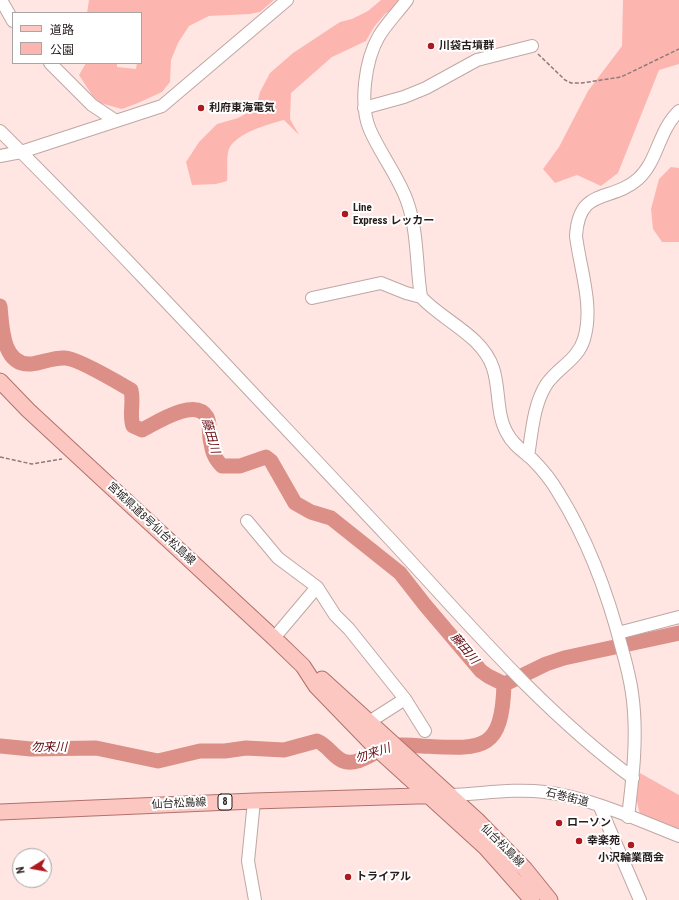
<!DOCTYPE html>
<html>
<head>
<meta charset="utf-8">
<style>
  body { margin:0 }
  #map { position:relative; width:679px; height:900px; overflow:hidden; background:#ffe6e3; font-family:"Roboto Condensed","Noto Sans JP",sans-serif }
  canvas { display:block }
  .legend { position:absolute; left:12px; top:12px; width:130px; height:52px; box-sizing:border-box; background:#fff; border:1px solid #a8a5a4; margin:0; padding:5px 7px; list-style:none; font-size:12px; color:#261d1c }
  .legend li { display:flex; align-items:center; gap:8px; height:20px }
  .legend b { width:20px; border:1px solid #a8a5a4 }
  .north { position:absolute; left:12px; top:848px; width:40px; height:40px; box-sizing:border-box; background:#fff; border:1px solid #a8a5a4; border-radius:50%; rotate:259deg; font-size:11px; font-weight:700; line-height:16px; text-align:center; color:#261d1c }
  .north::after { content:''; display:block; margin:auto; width:14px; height:18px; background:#ac191f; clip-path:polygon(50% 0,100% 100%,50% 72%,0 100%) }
</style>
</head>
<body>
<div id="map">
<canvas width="679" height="900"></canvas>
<ul class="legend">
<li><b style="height:5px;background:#fcc6c1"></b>道路</li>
<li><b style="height:11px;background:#fdb6af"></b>公園</li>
</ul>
<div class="north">N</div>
</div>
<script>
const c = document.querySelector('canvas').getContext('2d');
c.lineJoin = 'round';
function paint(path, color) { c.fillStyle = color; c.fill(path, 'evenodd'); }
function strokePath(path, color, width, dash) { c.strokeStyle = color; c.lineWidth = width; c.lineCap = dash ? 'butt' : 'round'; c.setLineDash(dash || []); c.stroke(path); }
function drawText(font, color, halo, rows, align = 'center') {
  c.font = font + ' "Roboto Condensed","Noto Sans JP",sans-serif'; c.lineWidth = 4; c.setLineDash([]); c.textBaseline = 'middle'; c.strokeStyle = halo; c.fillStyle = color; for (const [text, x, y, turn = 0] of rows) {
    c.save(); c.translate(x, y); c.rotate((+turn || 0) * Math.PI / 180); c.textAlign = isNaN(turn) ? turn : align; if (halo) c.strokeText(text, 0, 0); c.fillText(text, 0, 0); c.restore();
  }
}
const green = new Path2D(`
  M 89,0 L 274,0 L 260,12 L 250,14 L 209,16 L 189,26 L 178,43 L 171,60 L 170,82 L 162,92 L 138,103 L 122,109 L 100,103 L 92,95 L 79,75 L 86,63 L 117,63 L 117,67 L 136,69 L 137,63 L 141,63 L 141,13 L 87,13 Z
  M 381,0 L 399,0 L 396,6 L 385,14 L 374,27 L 366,41 L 332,57 L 291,93 L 290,119 L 299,135 L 284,120 C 269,124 236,133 229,149 C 226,156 228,173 227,181 L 216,184 L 192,185 L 186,162 L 199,142 L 217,124 L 238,118 L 256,108 L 260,92 L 270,73 L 293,53 L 340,22 L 352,19 L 368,11 Z
  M 623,0 L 679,0 L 679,64 L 659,70 L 618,173 L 601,186 L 577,175 L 555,183 L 543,169 L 559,147 L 588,91 L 622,46 Z
  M 671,167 L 679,168 L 679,242 L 662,242 L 653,229 L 651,209 L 659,179 Z
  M 640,773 L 679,795 L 679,829 L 640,814 C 636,800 634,787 640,773 Z`);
const river = new Path2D(`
  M 0,306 C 2,326 2,366 31,364 C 42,363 54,357 65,358 C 77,358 119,383 131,390 C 134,402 129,415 133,426 L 142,430 C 156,423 195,397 207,417 C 210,422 209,432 210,438 C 212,450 213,457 222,466 L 240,466 L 266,457 L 271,461 L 295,503 L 311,512 L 331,518 L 400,573 L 425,605 L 481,671 L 488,676 L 504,684
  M 507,683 L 546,664 L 564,658 L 679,633
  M 0,746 L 31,749 L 96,748 L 158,761 L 200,751 L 225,751 L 246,748 L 284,750 L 317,741 C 328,745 333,757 343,761 C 358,767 376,750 389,746 C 400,744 411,745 422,746 C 482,749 502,753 504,684`);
const path = new Path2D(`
  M 538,54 L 565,80 L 571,83 L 582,83 L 621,77 L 679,49
  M 0,457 L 32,464 L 62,459`);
const minor = new Path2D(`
  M 1,0 L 13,21
  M 407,0 C 398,12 387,23 379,36 C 365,60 359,105 370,130 C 381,155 398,176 407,201 C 418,231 416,265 421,297 C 443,321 482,335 493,368 C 500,389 496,414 507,433 C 513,445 523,451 532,459 C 542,469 551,480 558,492 C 588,540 608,594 622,649 C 626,663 630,678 632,693 C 638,734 633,776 628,817
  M 50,63 L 92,105 L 116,121
  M 364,108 L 404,97 L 426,88 L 477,60 L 532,46
  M 0,131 C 133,263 261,403 390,539 C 467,622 542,711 633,778
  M 0,156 L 21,152 L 162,106 L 287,0
  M 312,298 L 381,283 L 406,293 L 421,297
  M 528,456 C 532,433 533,406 546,385 C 557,368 578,360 584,339 C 594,306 580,269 576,236 C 579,186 611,203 638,179 C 658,161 658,131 679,111
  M 247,521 L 278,558 L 317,587 L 335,615 L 349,629 L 405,699 L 425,731
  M 618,633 L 679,617
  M 274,638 L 317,587
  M 369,722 L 405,699
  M 450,795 C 481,794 514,788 545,792 C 591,798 636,819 679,836
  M 254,801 L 248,861 L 255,900
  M 600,807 L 640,900`);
const major = new Path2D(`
  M 0,381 L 28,410 L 274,638 L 303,666 L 316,686 L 375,747 L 486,848 L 532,900
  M 322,679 L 477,820 L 525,869 L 550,900
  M 0,812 L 254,801 L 450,795`);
const markers = [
  [431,46,4,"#ac191f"],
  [201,108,4,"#ac191f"],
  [345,214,4,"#ac191f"],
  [559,823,4,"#ac191f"],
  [579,841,4,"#ac191f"],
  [631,845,4,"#ac191f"],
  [348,877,4,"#ac191f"]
];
const shields = [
  [225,802,14]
];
const shieldNames = [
  ["8",225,802]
];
const poiNames = [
  ["川袋古墳群",439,46],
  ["利府東海電気",209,108],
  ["Line",353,208],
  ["Express レッカー",353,221],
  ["ローソン",567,823],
  ["幸楽苑",587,841],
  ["小沢輪業商会",631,858,"center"],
  ["トライアル",356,877]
];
const streetNames = [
  ["宮城県道8号仙台松島線",151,524,43],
  ["石巻街道",567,798,14],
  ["仙台松島線",179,804,-3],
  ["仙台松島線",502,846,45]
];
const waterNames = [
  ["藤田川",210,436,74],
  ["藤田川",464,649,50],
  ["勿来川",49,748],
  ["勿来川",373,754,-19]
];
paint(green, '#fdb6af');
strokePath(river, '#dc8f87', 15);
strokePath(minor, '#bfa7a4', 14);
strokePath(major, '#b0726c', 17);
strokePath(path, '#8d7c7a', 1.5, [4, 2]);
strokePath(minor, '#fff', 12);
strokePath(major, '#fcc6c1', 15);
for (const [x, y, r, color] of markers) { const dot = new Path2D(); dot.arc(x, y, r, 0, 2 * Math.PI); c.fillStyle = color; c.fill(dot); strokePath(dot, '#fff', 1.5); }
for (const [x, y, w] of shields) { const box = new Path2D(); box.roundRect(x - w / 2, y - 8, w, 16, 3); c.fillStyle = '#fff'; c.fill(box); strokePath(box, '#261d1c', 1); }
drawText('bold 10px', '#261d1c', null, shieldNames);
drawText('bold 11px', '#261d1c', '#fff', poiNames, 'left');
drawText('11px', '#261d1c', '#fff', streetNames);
drawText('italic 12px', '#63050b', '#fff', waterNames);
</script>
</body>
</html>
